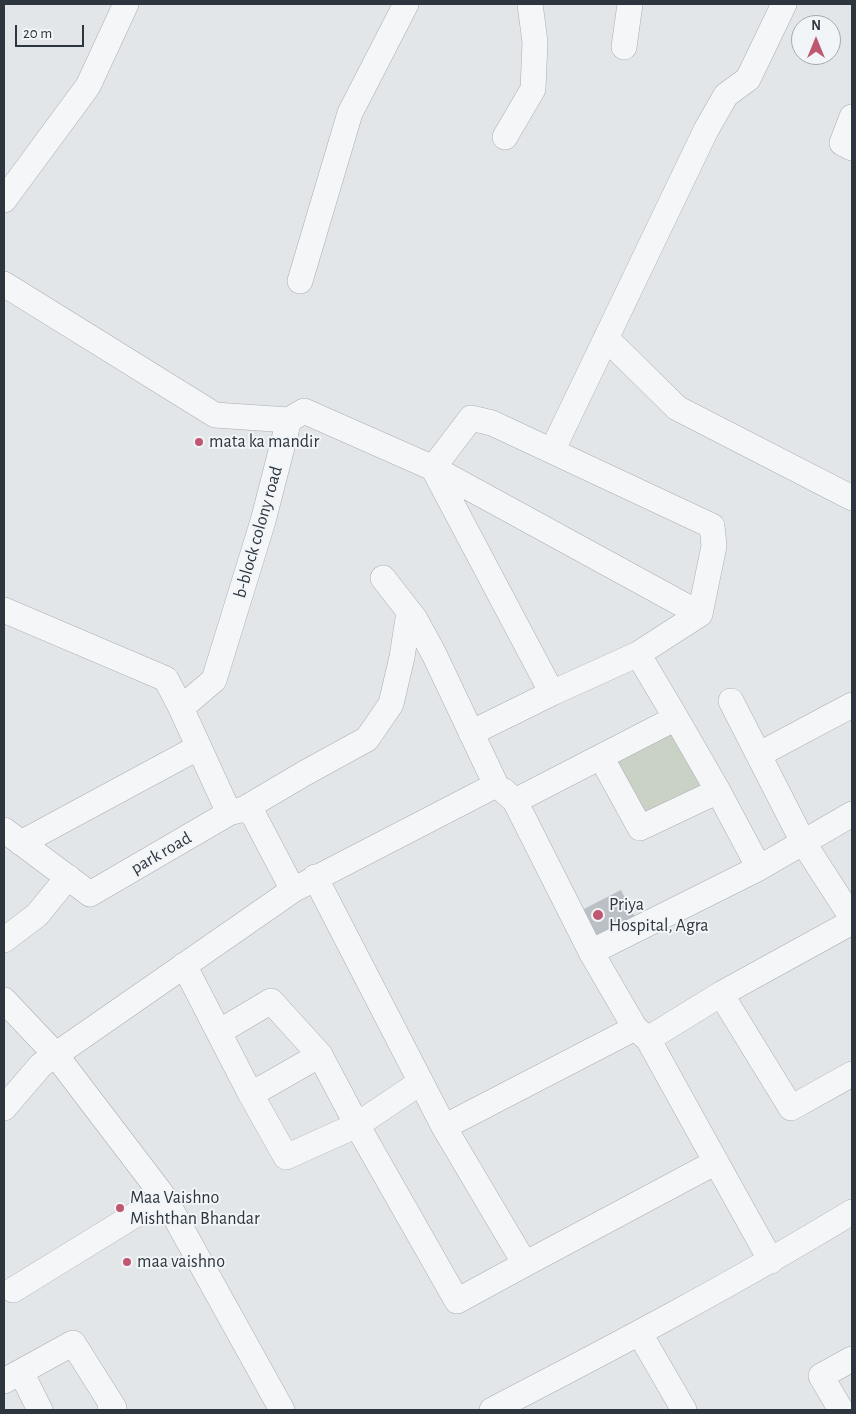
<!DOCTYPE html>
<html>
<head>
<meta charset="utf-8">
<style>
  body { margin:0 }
  #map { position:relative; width:856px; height:1414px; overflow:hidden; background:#e3e6e9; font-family:"Alegreya Sans",sans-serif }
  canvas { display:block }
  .frame { position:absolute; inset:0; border:5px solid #2d353f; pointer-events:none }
  .north { position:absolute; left:791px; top:15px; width:50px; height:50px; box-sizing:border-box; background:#f2f5f7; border:1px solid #a3a8ad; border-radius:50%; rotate:0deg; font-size:14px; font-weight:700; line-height:20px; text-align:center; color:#2d353f }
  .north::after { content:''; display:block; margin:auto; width:18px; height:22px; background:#bf5771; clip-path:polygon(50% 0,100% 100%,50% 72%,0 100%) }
  .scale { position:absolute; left:15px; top:25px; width:69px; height:22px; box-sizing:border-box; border:2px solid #2d353f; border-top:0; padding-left:6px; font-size:15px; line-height:18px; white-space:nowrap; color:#2d353f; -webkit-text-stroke:4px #f2f5f7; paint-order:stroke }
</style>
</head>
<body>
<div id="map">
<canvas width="856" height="1414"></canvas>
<div class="frame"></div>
<div class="north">N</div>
<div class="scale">20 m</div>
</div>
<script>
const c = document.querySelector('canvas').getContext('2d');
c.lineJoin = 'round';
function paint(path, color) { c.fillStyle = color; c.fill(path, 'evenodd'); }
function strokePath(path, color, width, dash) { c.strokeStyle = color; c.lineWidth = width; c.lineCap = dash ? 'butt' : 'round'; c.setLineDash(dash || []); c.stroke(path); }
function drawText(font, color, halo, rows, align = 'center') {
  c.font = font + ' "Alegreya Sans",sans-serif'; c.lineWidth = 4; c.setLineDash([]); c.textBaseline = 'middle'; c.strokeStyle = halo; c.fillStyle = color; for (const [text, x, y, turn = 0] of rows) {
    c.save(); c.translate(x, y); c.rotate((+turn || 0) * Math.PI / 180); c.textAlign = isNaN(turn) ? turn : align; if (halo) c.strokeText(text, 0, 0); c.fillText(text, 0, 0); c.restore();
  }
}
const green = new Path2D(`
  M 676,729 L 705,787 L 647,815 L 616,760 Z`);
const building = new Path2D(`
  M 621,890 L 635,917 L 596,937 L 582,910 Z`);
const minor = new Path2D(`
  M 624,47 L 630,4
  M 852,117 L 842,143 L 852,148
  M 505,137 L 533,89 L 535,42 L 530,4
  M 4,200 L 88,86 L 126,4
  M 300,281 L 350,113 L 406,4
  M 4,284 L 215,415 L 289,420 L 263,521 L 214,680 L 181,708
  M 606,338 L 677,408 L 852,498
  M 289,420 L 304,411 L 433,468 L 700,614
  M 552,451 L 706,130 L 726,95 L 748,79 L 784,4
  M 433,468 L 471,418 L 492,423 L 712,526 L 714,546 L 700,614 L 638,654
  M 433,468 L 552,693
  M 4,610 L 166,679 L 181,708 L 229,813
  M 731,701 L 803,842 L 852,918
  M 676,718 L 718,791
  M 471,733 L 552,693 L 638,654 L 676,718 L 515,801 L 504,791
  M 760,754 L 852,705
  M 601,757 L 640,828 L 718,791 L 759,868
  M 244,809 L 305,773 L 367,739 L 391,704 L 402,657 L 409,612
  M 4,830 L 90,894 L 229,813 L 244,809 L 253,814 L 293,890
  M 21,843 L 199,747
  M 315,877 L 444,1127 L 635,1028 L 591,952 L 515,801
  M 4,940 L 37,915 L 68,877
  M 591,952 L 759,868 L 852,814
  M 184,965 L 250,1093 L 264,1087 L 320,1055 L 357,1125 L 421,1082
  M 721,994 L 791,1108 L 852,1074
  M 4,1000 L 55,1054 L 164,1197 L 282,1410
  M 219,1032 L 271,1001 L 320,1055
  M 648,1039 L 721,994 L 852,922
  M 250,1093 L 286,1157 L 357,1125 L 457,1301 L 525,1264
  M 4,1108 L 41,1065 L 293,890 L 496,785 L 434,654 L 415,619 L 383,578
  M 444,1127 L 525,1264 L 716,1162 L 648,1039 L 635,1028
  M 716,1162 L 771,1261
  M 13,1290 L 164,1197
  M 640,1334 L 684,1410
  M 21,1372 L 40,1410
  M 4,1381 L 73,1343 L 114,1408 L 110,1410
  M 492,1410 C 614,1347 735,1283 852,1212
  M 841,1410 L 821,1376 L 852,1359`);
const markers = [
  [199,442,5,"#bf5771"],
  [598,915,6,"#bf5771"],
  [120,1208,5,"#bf5771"],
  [127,1262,5,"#bf5771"]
];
const poiNames = [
  ["mata ka mandir",209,442],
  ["Priya",609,905],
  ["Hospital, Agra",609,926],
  ["Maa Vaishno",130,1198],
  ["Mishthan Bhandar",130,1219],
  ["maa vaishno",137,1262]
];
const streetNames = [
  ["b-block colony road",258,532,-74],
  ["park road",161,853,-30]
];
paint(green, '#cad2c5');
paint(building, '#bbc0c6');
strokePath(minor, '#a9adb3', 26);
strokePath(minor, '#f5f6f8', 25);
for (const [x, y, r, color] of markers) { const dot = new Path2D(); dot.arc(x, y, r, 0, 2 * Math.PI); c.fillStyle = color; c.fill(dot); strokePath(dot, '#f2f5f7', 2); }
drawText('18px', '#2d353f', '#f2f5f7', poiNames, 'left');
drawText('18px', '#2d353f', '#f2f5f7', streetNames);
</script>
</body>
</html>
